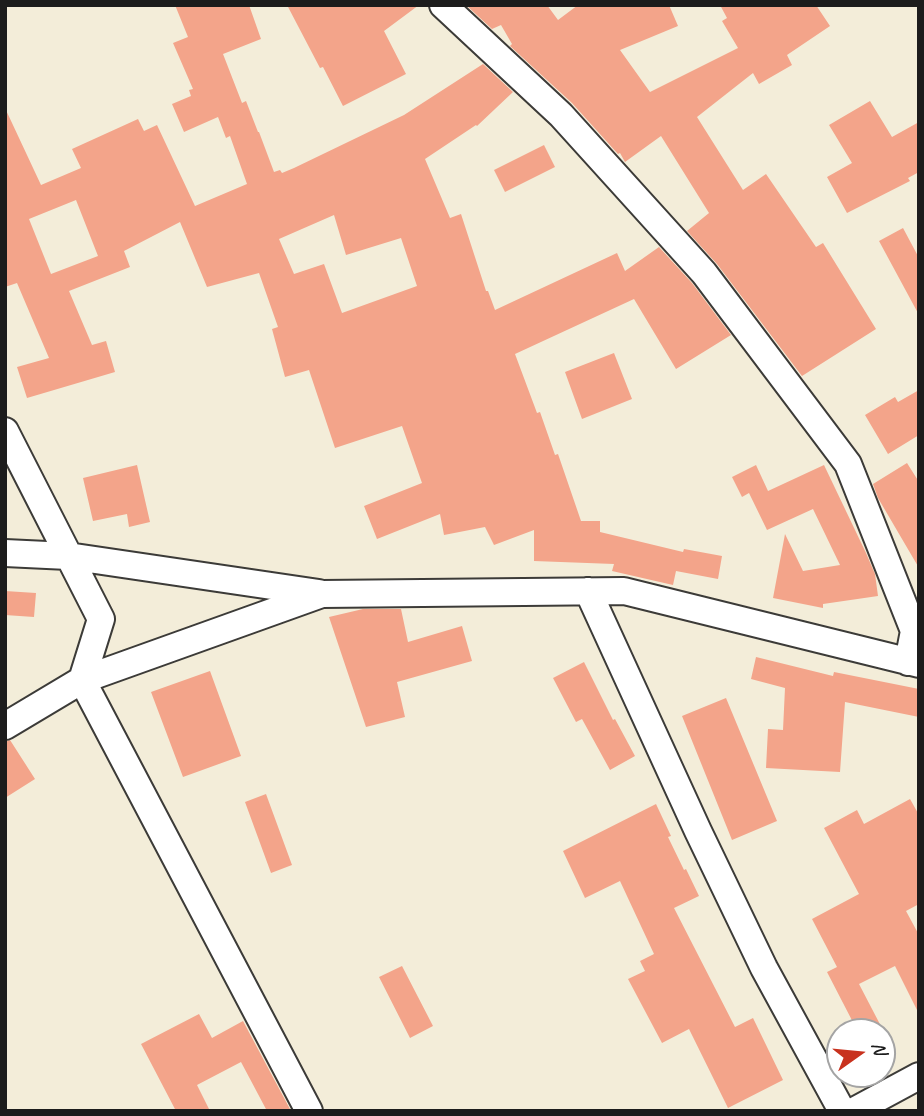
<!DOCTYPE html>
<html>
<head>
<meta charset="utf-8">
<style>
  body { margin:0 }
  #map { position:relative; width:924px; height:1116px; overflow:hidden; background:#f3edd9; font-family:Caveat,sans-serif }
  canvas { display:block }
  .frame { position:absolute; inset:0; border:7px solid #1c1c1c; pointer-events:none }
  .north { position:absolute; left:826px; top:1018px; width:70px; height:70px; box-sizing:border-box; background:#fff; border:2px solid #a4a4a4; border-radius:50%; rotate:75deg; font-size:19px; font-weight:700; line-height:28px; text-align:center; color:#1c1c1c }
  .north::after { content:''; display:block; margin:auto; width:24px; height:32px; background:#c8321e; clip-path:polygon(50% 0,100% 100%,50% 72%,0 100%) }
</style>
</head>
<body>
<div id="map">
<canvas width="924" height="1116"></canvas>
<div class="frame"></div>
<div class="north">N</div>
</div>
<script>
const c = document.querySelector('canvas').getContext('2d');
c.lineJoin = 'round';
function paint(path, color) { c.fillStyle = color; c.fill(path, 'evenodd'); }
function strokePath(path, color, width, dash) { c.strokeStyle = color; c.lineWidth = width; c.lineCap = dash ? 'butt' : 'round'; c.setLineDash(dash || []); c.stroke(path); }
const building = new Path2D(`
  M 175,5 L 249,5 L 261,39 L 223,54 L 242,103 L 246,101 L 258,132 L 259,132 L 274,172 L 280,170 L 282,173 L 294,168 L 404,115 L 483,64 L 513,92 L 477,126 L 476,125 L 425,159 L 450,218 L 461,214 L 486,291 L 488,291 L 495,310 L 617,253 L 625,271 L 659,247 L 692,283 L 731,335 L 676,369 L 634,299 L 515,354 L 537,413 L 540,412 L 555,455 L 558,454 L 581,521 L 600,521 L 600,532 L 683,552 L 684,549 L 722,556 L 718,579 L 676,571 L 673,585 L 612,571 L 614,564 L 534,561 L 534,530 L 494,545 L 485,527 L 444,535 L 440,514 L 377,539 L 364,506 L 422,483 L 402,426 L 335,448 L 309,370 L 285,377 L 272,329 L 278,327 L 259,273 L 207,287 L 180,222 L 124,251 L 130,267 L 69,291 L 92,345 L 106,341 L 115,372 L 27,398 L 17,367 L 49,358 L 17,283 L 5,287 L 5,108 L 41,185 L 81,168 L 72,149 L 138,119 L 144,131 L 157,125 L 195,206 L 247,184 L 230,136 L 226,138 L 218,117 L 184,132 L 172,104 L 191,96 L 189,90 L 193,89 L 173,43 L 188,37 ZM 76,200 L 98,256 L 51,274 L 29,219 ZM 334,215 L 346,255 L 401,238 L 417,286 L 342,313 L 324,264 L 294,274 L 279,239 Z
  M 287,5 L 419,5 L 384,31 L 406,74 L 343,106 L 323,67 L 320,68 Z
  M 466,5 L 547,5 L 558,20 L 578,5 L 669,5 L 678,26 L 620,50 L 650,92 L 738,48 L 722,21 L 727,18 L 720,5 L 816,5 L 830,26 L 787,55 L 792,65 L 759,84 L 753,73 L 697,117 L 743,190 L 766,174 L 816,247 L 823,243 L 876,329 L 802,376 L 717,264 L 687,231 L 709,213 L 661,136 L 625,162 L 620,153 L 618,154 L 572,103 L 510,46 L 512,44 L 501,25 L 492,29 Z
  M 870,101 L 892,137 L 919,122 L 919,172 L 908,178 L 910,181 L 847,213 L 827,177 L 852,163 L 829,125 Z
  M 544,145 L 555,167 L 505,192 L 494,170 Z
  M 903,228 L 919,258 L 919,315 L 879,241 Z
  M 614,353 L 632,399 L 582,419 L 565,372 Z
  M 919,390 L 919,435 L 888,454 L 865,415 L 895,397 L 898,402 Z
  M 907,463 L 919,482 L 919,568 L 878,498 L 873,484 Z
  M 137,465 L 150,522 L 129,527 L 127,514 L 93,521 L 83,478 Z
  M 756,465 L 768,491 L 824,465 L 866,553 L 875,574 L 878,596 L 823,604 L 823,608 L 773,598 L 785,534 L 803,571 L 840,565 L 813,509 L 767,530 L 749,493 L 742,497 L 732,477 Z
  M 5,591 L 36,593 L 34,617 L 5,615 Z
  M 363,609 L 401,609 L 408,642 L 462,626 L 472,661 L 397,682 L 405,717 L 366,727 L 329,617 Z
  M 756,657 L 833,676 L 834,672 L 919,689 L 919,717 L 845,702 L 840,772 L 766,768 L 768,729 L 783,730 L 785,688 L 751,679 Z
  M 584,662 L 613,720 L 615,719 L 635,756 L 610,770 L 582,719 L 576,722 L 553,678 Z
  M 210,671 L 241,756 L 183,777 L 151,692 Z
  M 726,698 L 777,821 L 732,840 L 682,716 Z
  M 10,740 L 35,779 L 5,798 L 5,742 Z
  M 266,794 L 292,865 L 271,873 L 245,802 Z
  M 910,799 L 919,815 L 919,904 L 906,911 L 919,935 L 919,1014 L 895,966 L 859,984 L 884,1032 L 858,1032 L 827,972 L 837,967 L 812,919 L 859,894 L 824,828 L 857,810 L 864,824 Z
  M 656,804 L 671,836 L 668,837 L 684,870 L 686,869 L 699,896 L 674,908 L 735,1027 L 753,1018 L 783,1080 L 728,1108 L 689,1029 L 662,1043 L 628,979 L 645,971 L 640,961 L 654,954 L 620,881 L 585,898 L 563,851 Z
  M 402,966 L 433,1026 L 410,1038 L 379,977 Z
  M 199,1014 L 212,1038 L 243,1021 L 291,1111 L 267,1111 L 241,1062 L 197,1085 L 210,1111 L 176,1111 L 141,1044 Z`);
const minor = new Path2D(`
  M 443,5 L 561,115 L 704,273 L 848,464 L 914,631 L 908,662
  M 5,431 L 101,619 L 82,680 L 309,1111
  M 5,553 L 68,556 L 319,593
  M 588,591 L 698,831 L 764,968 L 842,1111
  M 5,726 L 82,680 L 322,594 L 624,591 L 919,664
  M 854,1111 L 919,1076`);
paint(building, '#f3a48a');
strokePath(minor, '#3c3b38', 30);
strokePath(minor, '#fff', 26);
</script>
</body>
</html>
